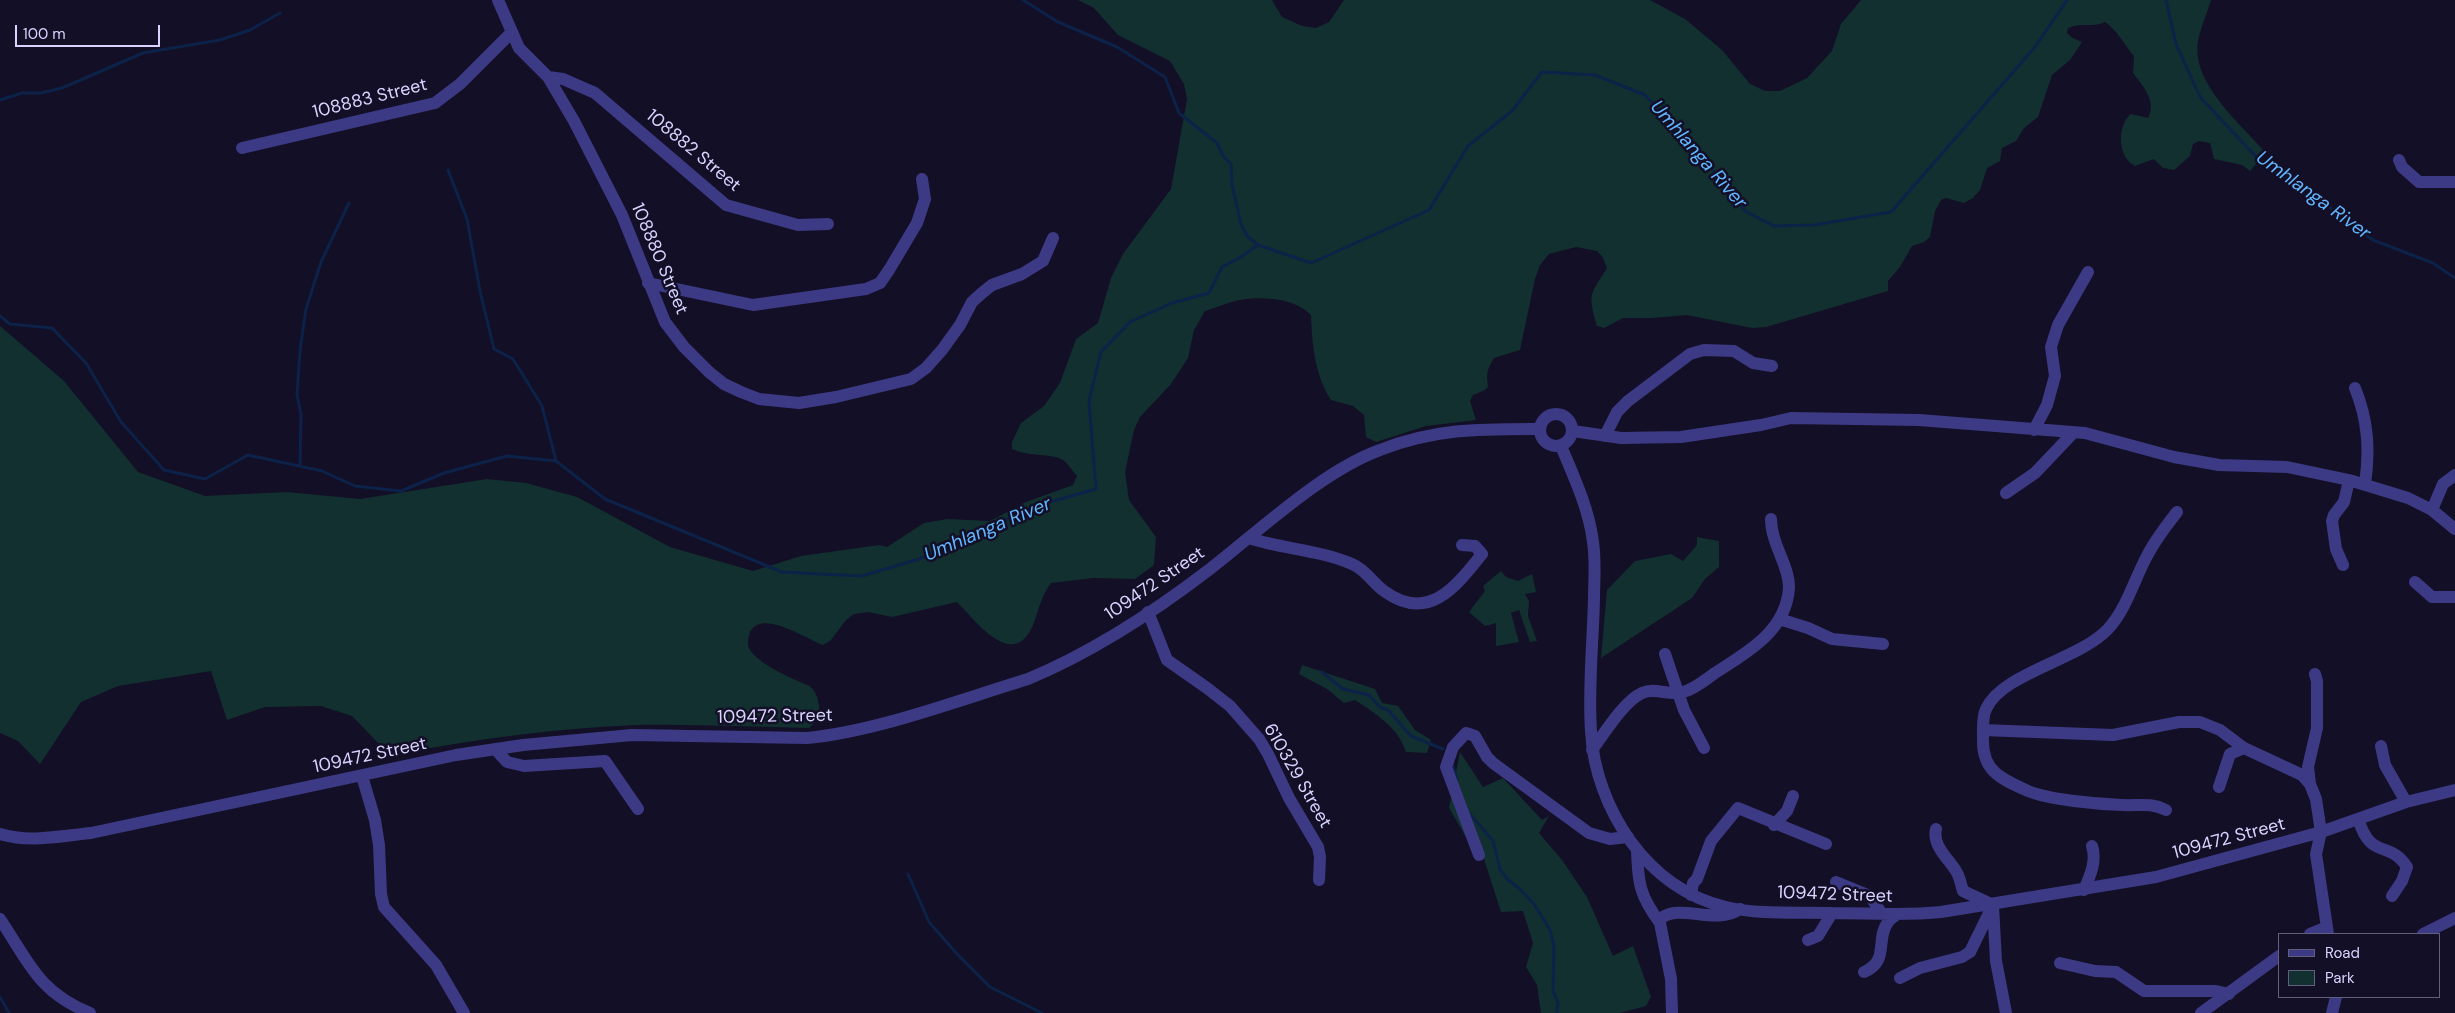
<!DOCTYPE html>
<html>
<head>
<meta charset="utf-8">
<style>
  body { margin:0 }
  #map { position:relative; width:2455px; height:1013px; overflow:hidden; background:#130f26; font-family:"DM Sans",sans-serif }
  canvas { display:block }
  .legend { position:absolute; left:2278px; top:933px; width:162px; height:65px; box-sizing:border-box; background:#130f26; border:1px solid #625e7d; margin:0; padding:6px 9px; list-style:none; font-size:15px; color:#d9d4ff }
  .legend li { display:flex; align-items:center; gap:10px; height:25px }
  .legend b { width:25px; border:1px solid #625e7d }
  .scale { position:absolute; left:15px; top:25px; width:145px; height:22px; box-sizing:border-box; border:2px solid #d9d4ff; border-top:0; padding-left:6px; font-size:15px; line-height:18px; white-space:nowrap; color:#d9d4ff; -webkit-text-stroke:4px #130f26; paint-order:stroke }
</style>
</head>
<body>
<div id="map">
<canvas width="2455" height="1013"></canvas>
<ul class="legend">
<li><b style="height:6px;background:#3d3a85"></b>Road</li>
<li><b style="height:14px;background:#12302f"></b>Park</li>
</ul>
<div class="scale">100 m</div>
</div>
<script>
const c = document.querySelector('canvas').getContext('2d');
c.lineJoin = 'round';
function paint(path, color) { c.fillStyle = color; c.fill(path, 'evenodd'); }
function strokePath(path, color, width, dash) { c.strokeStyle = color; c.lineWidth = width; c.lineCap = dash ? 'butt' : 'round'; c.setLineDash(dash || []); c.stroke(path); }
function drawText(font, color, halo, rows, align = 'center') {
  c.font = font + ' "DM Sans",sans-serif'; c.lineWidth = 5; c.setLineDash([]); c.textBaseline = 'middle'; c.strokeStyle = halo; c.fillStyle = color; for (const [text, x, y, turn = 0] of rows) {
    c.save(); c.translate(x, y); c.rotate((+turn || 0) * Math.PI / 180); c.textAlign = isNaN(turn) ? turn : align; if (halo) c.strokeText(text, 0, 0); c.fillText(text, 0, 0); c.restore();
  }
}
const green = new Path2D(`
  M 1078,0 L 1272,0 L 1282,17 L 1302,26 L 1316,28 L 1329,22 L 1344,0 L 1650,0 L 1685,19 L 1722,50 L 1750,84 L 1765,91 L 1780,91 L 1807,78 L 1832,51 L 1841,24 L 1861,0 L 2211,0 C 2207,13 2201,27 2198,41 C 2191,83 2241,124 2266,153 L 2250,171 L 2242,165 L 2214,159 L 2210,143 L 2199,141 L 2193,144 L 2190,156 L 2174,170 L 2163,168 L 2154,159 L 2135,166 C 2117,157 2117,125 2131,114 L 2148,118 C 2157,101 2143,86 2133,73 L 2134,56 C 2124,45 2118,31 2105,22 C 2093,28 2081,22 2068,28 L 2067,33 L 2071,37 L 2082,42 L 2070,60 L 2052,75 L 2038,117 L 2024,128 L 2016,141 L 2002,148 L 2000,161 L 1987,168 L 1980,190 L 1973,198 L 1964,203 L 1946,198 L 1941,200 L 1935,211 L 1930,237 L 1924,242 L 1912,246 L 1900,267 L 1888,281 L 1888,291 L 1766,327 L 1752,328 L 1687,315 L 1651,318 L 1623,318 L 1604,328 L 1597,326 C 1588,294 1589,296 1607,268 L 1602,256 L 1597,251 L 1576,247 L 1549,254 L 1540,265 L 1535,279 L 1520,350 L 1494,358 C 1492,362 1489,366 1488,370 C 1484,388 1497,386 1473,395 L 1470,401 L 1476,420 L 1426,426 L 1376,442 L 1366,437 L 1364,415 L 1353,406 L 1331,400 C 1315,375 1312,345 1311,315 C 1295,298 1262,296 1240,300 C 1228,302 1216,308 1205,311 L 1194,330 L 1188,358 L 1171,384 L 1140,417 L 1134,430 L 1125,472 L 1129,500 L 1156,537 L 1154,565 L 1135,579 L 1093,578 L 1051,583 C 1041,596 1039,610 1033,625 C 1013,672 976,621 957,602 L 892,617 L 868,612 L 854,614 L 846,620 L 831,640 L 823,645 C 806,639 758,606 749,635 C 748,640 747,646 750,650 C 759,663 784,675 798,681 C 802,683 809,685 812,688 C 819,696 819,707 820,717 L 809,728 C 752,727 695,724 638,725 C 557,728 477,739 398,754 L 392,748 L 381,746 L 352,716 L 321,706 L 265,707 L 227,720 L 211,671 L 118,686 L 81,702 L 40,764 L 18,741 L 0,733 L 0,326 L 64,381 L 138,472 L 205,496 L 287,492 L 360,499 L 487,479 L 526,483 L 577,497 L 670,547 L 753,571 L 801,556 L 879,545 L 887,547 L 924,523 L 947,519 L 990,521 L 1026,502 L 1073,485 L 1077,476 C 1073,472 1068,463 1063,460 C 1051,453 1029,457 1012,449 L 1012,442 L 1021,423 L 1044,406 L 1060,383 L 1076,339 L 1098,323 L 1111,278 L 1123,254 L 1171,189 L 1187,99 L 1184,84 L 1170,61 L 1118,35 L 1094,8 Z
  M 1697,537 L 1719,541 L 1719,567 L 1705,579 L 1692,598 L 1601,658 L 1607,590 L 1635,561 L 1671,554 L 1683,561 L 1697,545 Z
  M 1501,571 L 1506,577 L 1518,581 L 1532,574 L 1536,592 L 1525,594 L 1529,601 L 1528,616 L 1537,641 L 1530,642 L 1519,610 L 1511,613 L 1519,642 L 1496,646 L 1496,623 L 1485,626 L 1469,612 L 1485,591 L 1483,586 Z
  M 1302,665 L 1375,689 L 1382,703 L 1398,706 L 1415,730 L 1431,740 L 1427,753 L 1406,752 C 1398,727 1376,714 1355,700 L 1344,703 L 1327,689 L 1299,674 Z
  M 1460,752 L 1483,787 L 1503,778 L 1542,820 L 1549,816 L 1539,833 L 1562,860 L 1587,897 L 1613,956 L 1633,946 L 1651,997 L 1646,1006 L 1620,1013 L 1541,1013 L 1537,985 L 1526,967 L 1533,943 L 1523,911 L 1501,912 L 1483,856 L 1470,844 L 1449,808 Z`);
const stream = new Path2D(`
  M 1023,0 L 1058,22 L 1117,47 L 1165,77 L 1179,113 L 1217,143 L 1223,156 L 1231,164 L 1232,185 L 1241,224 L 1247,236 L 1258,245
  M 2166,0 L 2176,44 L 2200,97 L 2259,160 L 2310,192 L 2373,240 L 2433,263 L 2455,278
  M 0,100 L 22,93 L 41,93 L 62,88 L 143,53 L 220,40 L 250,30 L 280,13
  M 448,170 L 467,219 L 480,291 L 494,349 L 513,359 L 542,406 L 556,461
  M 0,316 L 10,324 L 52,328 L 86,363 L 121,422 L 164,470 L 205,479 L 248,455 L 322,471 L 355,486 L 401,491 L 444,473 L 507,456 L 556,461 L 605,499 L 782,572 L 862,576 L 919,559 L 1036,506 L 1096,489 L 1089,401 L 1101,352 L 1130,322 L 1172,303 L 1209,293 L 1222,267 L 1241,257 L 1258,245 L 1311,263 L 1429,210 L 1468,146 L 1512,111 L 1542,72 L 1595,75 L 1645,95 L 1696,148 L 1745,211 L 1774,226 L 1814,225 L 1891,212 L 2035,47 L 2067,0
  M 300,466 L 301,414 L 297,395 L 300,350 L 306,309 L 321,262 L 349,203
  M 1322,672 L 1343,689 L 1369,695 L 1380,707 L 1388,710 L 1411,736 L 1443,749
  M 1452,763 L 1457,779
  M 1469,813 L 1493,841 L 1500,869 L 1508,880 L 1520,889 L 1534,904 L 1550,930 L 1554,946 L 1553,991 L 1558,1003 L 1557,1013
  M 908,874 L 929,922 L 958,955 L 990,987 L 1042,1013
  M 0,997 L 9,1013`);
const minor = new Path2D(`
  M 498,0 L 519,48 L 548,77 L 574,121 L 622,215 L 665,322 L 684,347 L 709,372 L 724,384 L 741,392 L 759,399 L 799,403 L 836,397 L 911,379 L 926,368 L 942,350 L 960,325 L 972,302 L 982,293 L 992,285 L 1022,274 L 1043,261 L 1053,238
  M 548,77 L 563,79 L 595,93 L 726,205 L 798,225 L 828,224
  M 242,148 L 435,103 L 460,84 L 511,33
  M 2399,160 L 2402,167 L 2419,182 L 2455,182
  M 648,283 L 753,305 L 866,289 L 880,283 L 889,270 L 917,223 L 925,199 L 922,179
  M 2355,388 C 2368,420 2370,450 2365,484
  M1540 430a16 16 0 1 1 32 0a16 16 0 1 1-32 0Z
  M 2034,430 L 2047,405 L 2055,376 L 2051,347 L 2058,325 L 2088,272
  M 1573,431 L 1621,438 L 1681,437 L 1761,425 L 1791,418 L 1919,420 L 2085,433 L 2174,457 L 2219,465 L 2287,467 L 2349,480 L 2408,498 L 2432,510 L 2455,529
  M 1605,436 L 1617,412 L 1628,401 L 1690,354 L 1704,350 L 1734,351 L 1753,363 L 1772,366
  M 1561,446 C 1574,477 1589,509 1593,542 C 1596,561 1594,580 1594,599 C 1593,643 1588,687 1591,731 C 1595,808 1648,890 1726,907 C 1760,915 1797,912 1831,913 C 1868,913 1904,916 1941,912 L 2156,877 L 2321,832 L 2406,802 L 2455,790
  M 2006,493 L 2035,473 L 2073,433
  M 2432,510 L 2443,484 L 2455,475
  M 1249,538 C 1282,549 1320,550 1352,564 C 1366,570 1372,582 1384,591 C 1428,623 1455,588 1482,554 L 1475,546 L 1462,545
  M 2343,565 L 2336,549 L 2332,521 L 2334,515 L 2344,502 L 2349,480
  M 2415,582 L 2432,597 L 2455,597
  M 1148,612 L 1167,660 L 1207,688 L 1230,706 L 1259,739 L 1268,754 L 1289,798 L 1318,847 L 1320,857 L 1319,880
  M 1779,619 L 1808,628 L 1832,639 L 1883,644
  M 1665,654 L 1684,710 L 1704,748
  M 1983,730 L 2113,735 L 2179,722 L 2200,722 L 2220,730 L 2244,748 L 2302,775 L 2310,784 L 2316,799 L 2321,832 L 2316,854 L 2328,934
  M 2381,746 L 2385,765 L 2406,802
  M 495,749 L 507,762 L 524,766 L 605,761 L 638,809
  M 1592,750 C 1604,734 1624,701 1642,693 C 1655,687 1669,696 1683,692 C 1695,689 1705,680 1715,673 C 1748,652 1786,631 1789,588 C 1790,567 1771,544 1771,519
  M 362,776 L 375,820 L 379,845 L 381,894 L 384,907 L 436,965 L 464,1013
  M 2310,784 L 2308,767 L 2317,728 L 2317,681 L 2315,674
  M 2219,787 L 2230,754 L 2244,748
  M 2166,810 C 2150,802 2139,806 2122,805 C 2097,804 2050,800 2028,791 C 2001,779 1982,771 1983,739 C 1983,730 1982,717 1986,709 C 2002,673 2079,660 2108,629 C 2127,608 2134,580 2147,556 C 2155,540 2166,526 2177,512
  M 2359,821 C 2371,860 2390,840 2407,867 L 2402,881 L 2392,896
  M 1774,825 L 1787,811 L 1793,796
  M 1936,829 C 1932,846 1949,859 1956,871 C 1960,877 1961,885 1963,891 L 1993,905
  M 0,834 C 29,843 61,836 91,833 L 456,755 L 523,745 L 632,735 L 807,738 C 878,731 959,700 1028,679 C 1093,652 1154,612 1210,569 C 1259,531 1322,471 1380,450 C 1436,428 1482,429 1540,429
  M 1637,850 C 1638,884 1640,896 1660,923
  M 1479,855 L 1446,767 L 1453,747 L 1466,733 L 1475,736 L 1487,757 L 1493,763 L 1589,833 L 1610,839 L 1628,837
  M 1836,882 L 1870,896 L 1882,914
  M 2084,890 C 2090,876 2097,861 2092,846
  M 1691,895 L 1693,883 L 1697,879 L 1711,841 L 1738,808 L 1826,844
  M 1993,905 L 1996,961 L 2006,1013
  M 0,919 C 29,962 38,992 90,1013
  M 2310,934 L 2327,927
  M 2423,934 L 2455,918
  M 1808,940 L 1818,936 L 1832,913
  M 2060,963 L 2095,971 L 2116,972 L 2144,991 L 2216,991 L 2229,994
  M 1864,972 C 1890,961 1875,939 1888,922 C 1890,919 1894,917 1897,914
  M 1900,978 L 1920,968 L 1962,957 L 1970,952 L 1993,905
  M 1672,1013 L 1671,979 L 1660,923 L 1661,918 C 1681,903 1715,926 1740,909
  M 2201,1013 L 2279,956
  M 2332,1013 L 2336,997`);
const streetNames = [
  ["108883 Street",370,99,-14],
  ["108882 Street",693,151,40],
  ["108880 Street",659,259,67],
  ["109472 Street",1155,584,-34],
  ["109472 Street",775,717,-1],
  ["109472 Street",370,756,-12],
  ["610329 Street",1297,776,60],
  ["109472 Street",2229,839,-15],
  ["109472 Street",1835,895,2]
];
const waterNames = [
  ["Umhlanga River",1698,155,49],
  ["Umhlanga River",2313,196,36],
  ["Umhlanga River",988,530,-23]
];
paint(green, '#12302f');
strokePath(stream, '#0c2248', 3);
strokePath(minor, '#3d3a85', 12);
drawText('18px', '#d9d4ff', '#130f26', streetNames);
drawText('italic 19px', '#62b6ff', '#130f26', waterNames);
</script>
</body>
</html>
